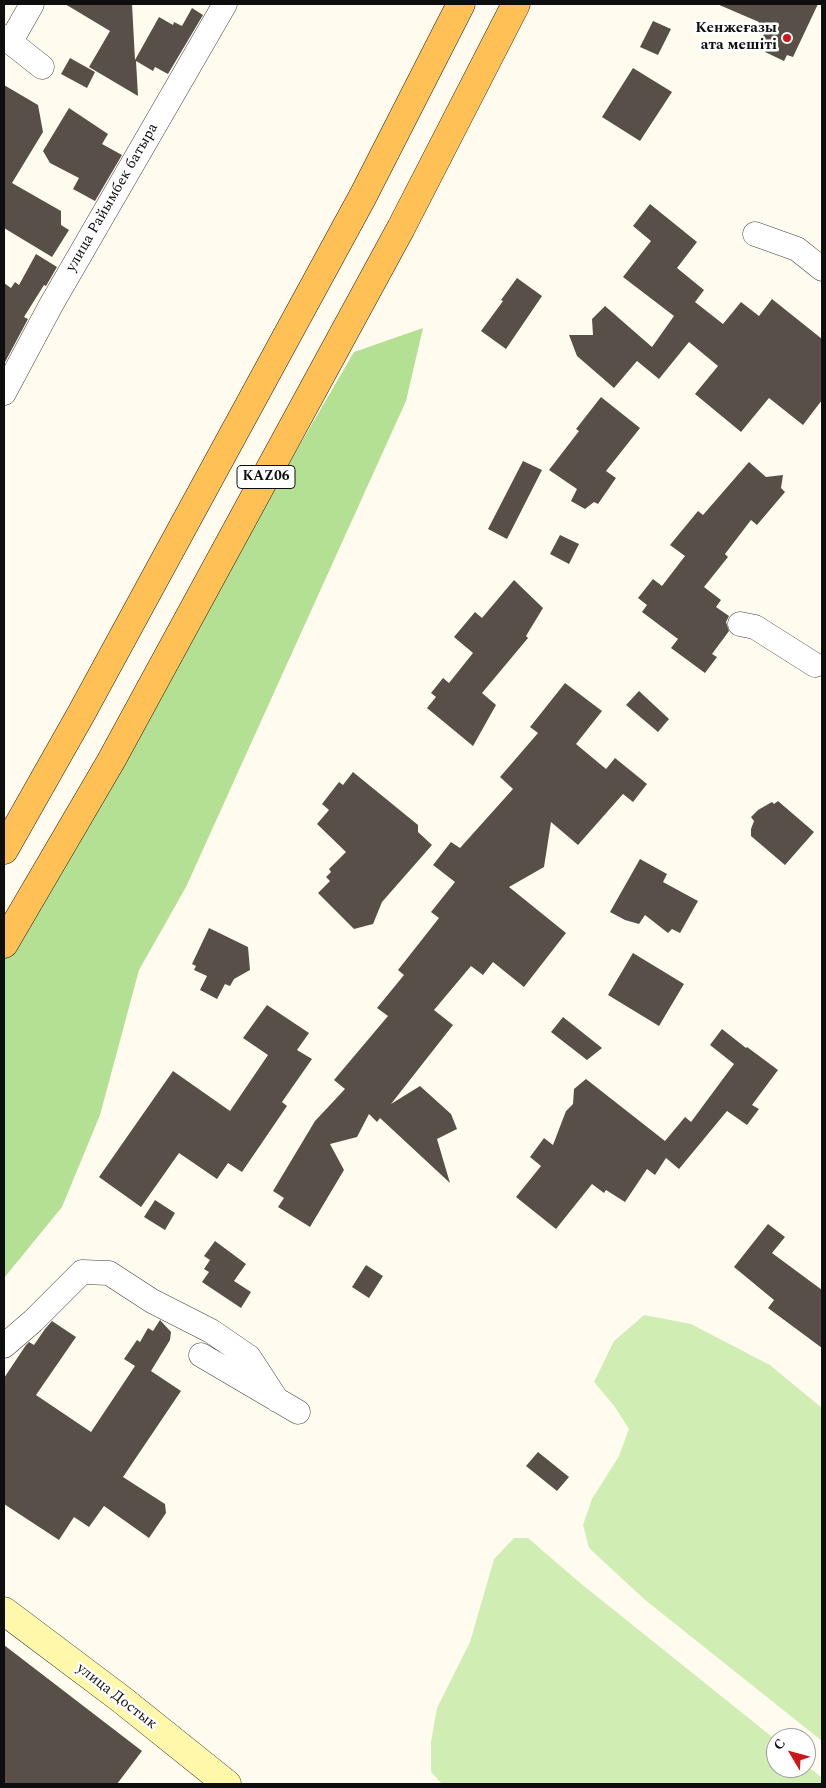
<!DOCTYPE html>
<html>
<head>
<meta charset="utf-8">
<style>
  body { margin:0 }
  #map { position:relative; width:826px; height:1788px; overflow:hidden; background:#fffcef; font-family:Spectral,serif }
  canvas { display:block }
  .frame { position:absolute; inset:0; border:5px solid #0e0e0e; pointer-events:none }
  .north { position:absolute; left:766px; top:1728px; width:50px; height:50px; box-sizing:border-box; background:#fff; border:1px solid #9f9f9f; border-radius:50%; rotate:307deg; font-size:14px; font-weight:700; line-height:20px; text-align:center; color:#0e0e0e }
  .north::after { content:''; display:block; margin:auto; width:18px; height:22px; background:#cc181b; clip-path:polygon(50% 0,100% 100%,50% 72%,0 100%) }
</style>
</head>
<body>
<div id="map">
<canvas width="826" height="1788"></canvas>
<div class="frame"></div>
<div class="north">С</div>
</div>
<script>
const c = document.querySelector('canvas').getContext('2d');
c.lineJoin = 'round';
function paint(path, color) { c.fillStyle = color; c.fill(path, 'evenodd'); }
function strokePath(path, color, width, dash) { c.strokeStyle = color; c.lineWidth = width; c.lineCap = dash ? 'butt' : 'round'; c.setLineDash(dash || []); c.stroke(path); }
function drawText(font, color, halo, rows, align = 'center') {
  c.font = font + ' Spectral,serif'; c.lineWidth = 5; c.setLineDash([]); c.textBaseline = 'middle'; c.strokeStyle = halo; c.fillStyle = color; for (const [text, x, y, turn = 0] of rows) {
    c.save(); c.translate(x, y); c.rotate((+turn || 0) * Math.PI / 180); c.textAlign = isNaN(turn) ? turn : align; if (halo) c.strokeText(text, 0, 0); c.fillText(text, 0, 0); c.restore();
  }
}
const green = new Path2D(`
  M 644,1315 L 691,1324 L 770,1365 L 822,1408 L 822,1741 L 644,1599 L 589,1548 L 583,1525 L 592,1499 L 619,1456 L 629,1429 L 615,1407 L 594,1382 L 614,1341 Z
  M 514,1538 L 528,1538 L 579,1582 L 776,1740 L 776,1768 L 806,1768 L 806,1765 L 822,1778 L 822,1784 L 442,1784 L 431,1772 L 431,1742 L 437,1708 L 470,1642 L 494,1559 Z`);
const forest = new Path2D(`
  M 423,328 L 406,401 L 186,887 L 139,970 L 100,1115 L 62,1207 L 4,1278 L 4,952 L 354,352 Z`);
const building = new Path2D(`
  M 65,4 L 132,4 L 135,60 L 159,17 L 173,25 L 174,22 L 182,26 L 192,8 L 203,15 L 168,74 L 155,67 L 153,71 L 136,61 L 138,96 L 89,67 L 110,31 Z
  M 717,4 L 818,4 L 793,57 L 787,55 L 784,61 L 765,52 L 767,47 L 759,44 L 765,32 L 757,29 L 759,22 Z
  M 653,21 L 671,29 L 658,55 L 640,47 Z
  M 70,58 L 95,72 L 87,88 L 61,74 Z
  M 633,68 L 672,92 L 640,141 L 602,117 Z
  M 4,85 L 38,105 L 43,132 L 12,183 L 61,211 L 61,225 L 69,230 L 52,257 L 4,228 Z
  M 69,108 L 108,134 L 102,144 L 122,155 L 95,201 L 73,189 L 79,178 L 50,163 L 43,151 Z
  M 650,204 L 697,242 L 677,268 L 704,290 L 695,302 L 723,324 L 741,302 L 759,316 L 772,299 L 822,339 L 822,400 L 803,425 L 769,398 L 741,432 L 695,394 L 718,366 L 689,342 L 659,379 L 637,361 L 614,388 L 577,356 L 569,335 L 593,335 L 592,319 L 605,306 L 652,347 L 674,316 L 623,277 L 651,241 L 633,226 Z
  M 36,254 L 57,267 L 46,286 L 44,285 L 24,317 L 28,319 L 4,364 L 4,283 L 11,288 L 15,282 L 19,285 Z
  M 517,278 L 542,296 L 506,349 L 481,331 L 503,301 L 501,300 Z
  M 601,397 L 640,428 L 606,471 L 616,478 L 598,504 L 594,502 L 585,509 L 571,501 L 577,489 L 549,470 L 579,431 L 576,429 Z
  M 523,461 L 542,470 L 507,539 L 488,529 Z
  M 749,462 L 766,477 L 783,475 L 781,488 L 785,492 L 757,525 L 751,520 L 725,554 L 728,557 L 704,587 L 721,600 L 716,607 L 729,616 L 726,622 L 729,631 L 712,654 L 717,657 L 705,673 L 671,648 L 678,639 L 642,612 L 647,605 L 638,598 L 653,579 L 662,586 L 685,556 L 670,545 L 698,511 L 703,515 Z
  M 560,535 L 579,544 L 569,564 L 550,554 Z
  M 514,580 L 543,608 L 526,636 L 528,638 L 482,693 L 496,705 L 473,746 L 427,708 L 436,697 L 431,693 L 443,678 L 449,683 L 473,653 L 454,637 L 475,612 L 482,618 Z
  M 565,683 L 602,711 L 576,744 L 606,769 L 615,758 L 647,784 L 633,802 L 623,794 L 578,845 L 551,822 L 544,867 L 509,887 L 566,933 L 524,987 L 493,962 L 483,975 L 471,966 L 434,1010 L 453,1025 L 391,1104 L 420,1086 L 451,1114 L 457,1129 L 437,1139 L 450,1183 L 380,1118 L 377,1122 L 369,1114 L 357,1137 L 330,1144 L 344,1170 L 310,1227 L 278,1207 L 284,1198 L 273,1191 L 315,1121 L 345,1089 L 334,1080 L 388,1016 L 377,1008 L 404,975 L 398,970 L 439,918 L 431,912 L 455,882 L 433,865 L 451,842 L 460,848 L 513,789 L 500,777 L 538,733 L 530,727 Z
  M 639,691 L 669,719 L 658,732 L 626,705 Z
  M 353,772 L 418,825 L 418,832 L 432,845 L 382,902 L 373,924 L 354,929 L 318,893 L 330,881 L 326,877 L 331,872 L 329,869 L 346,852 L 317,824 L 329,810 L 322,804 L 339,782 L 343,785 Z
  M 778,801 L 814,832 L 785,865 L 751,836 L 751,829 L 754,821 L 751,817 L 758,810 L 772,802 L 774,804 Z
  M 640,859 L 667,874 L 663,882 L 698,901 L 680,933 L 672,929 L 668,933 L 645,915 L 639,924 L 625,920 L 610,912 Z
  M 209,928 L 248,947 L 250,970 L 234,979 L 230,986 L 225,984 L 217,999 L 200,990 L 207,976 L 194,970 L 196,966 L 192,964 Z
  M 633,953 L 684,984 L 659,1026 L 608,995 Z
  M 267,1005 L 309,1033 L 297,1050 L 312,1059 L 282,1102 L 287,1106 L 242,1172 L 228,1163 L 217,1179 L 179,1153 L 141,1207 L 99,1177 L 173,1071 L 230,1111 L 268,1055 L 243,1038 Z
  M 563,1017 L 602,1048 L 587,1060 L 551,1032 Z
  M 722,1029 L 746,1048 L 747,1047 L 778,1070 L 752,1105 L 759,1109 L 747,1125 L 727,1111 L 679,1169 L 666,1158 L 655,1175 L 647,1169 L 625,1202 L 606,1190 L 604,1193 L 592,1184 L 556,1229 L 516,1197 L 541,1166 L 530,1157 L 544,1138 L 553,1145 L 566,1111 L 573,1104 L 574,1089 L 586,1079 L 665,1141 L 685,1117 L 691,1122 L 734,1064 L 710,1045 Z
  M 155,1200 L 175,1213 L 165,1230 L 144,1217 Z
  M 768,1224 L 785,1237 L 772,1253 L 822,1290 L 822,1348 L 768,1308 L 774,1300 L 734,1267 Z
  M 215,1241 L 246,1264 L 234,1281 L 251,1292 L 241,1308 L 202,1282 L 209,1272 L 204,1269 L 210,1260 L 204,1256 Z
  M 366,1265 L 383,1276 L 369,1298 L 352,1287 Z
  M 160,1320 L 171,1332 L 170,1340 L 151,1371 L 181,1391 L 123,1477 L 165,1504 L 166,1513 L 149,1538 L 104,1506 L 89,1527 L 74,1517 L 59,1540 L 4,1504 L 4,1378 L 26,1345 L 29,1342 L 34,1345 L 45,1329 L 52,1321 L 76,1337 L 36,1395 L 91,1432 L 135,1366 L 124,1359 L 137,1340 L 140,1342 L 148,1328 L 153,1331 Z
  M 538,1452 L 569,1477 L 557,1491 L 526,1466 Z
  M 4,1645 L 142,1751 L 117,1784 L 4,1784 Z`);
const minor = new Path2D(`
  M 4,37 L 42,67
  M 11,41 L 32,4
  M 755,234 L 797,249 L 822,269
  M 4,393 L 51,305 L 225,4
  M 740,624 L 755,627 L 815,665
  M 4,1346 L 33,1321 L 82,1272 L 109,1273 L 152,1301 L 211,1331 L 249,1357 L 277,1400
  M 201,1355 L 298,1412`);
const secondary = new Path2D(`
  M 4,1611 L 121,1699 L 227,1784`);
const trunk = new Path2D(`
  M 4,850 L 81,714 L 363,196 L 461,4
  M 4,944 L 111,761 L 401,228 L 516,4`);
const markers = [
  [787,38,5,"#cc181b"]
];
const shields = [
  [266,477,58]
];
const shieldNames = [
  ["KАZ06",266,477]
];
const poiNames = [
  ["Кенжеғазы",777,29],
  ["ата мешіті",777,46]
];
const streetNames = [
  ["улица Райымбек батыра",113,198,-60],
  ["улица Достык",116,1697,38]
];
paint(green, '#d0eeb4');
paint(forest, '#b3e092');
paint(building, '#584f49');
strokePath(minor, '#414141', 25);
strokePath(secondary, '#303030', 29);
strokePath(trunk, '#1f1f1f', 29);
strokePath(minor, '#fff', 24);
strokePath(secondary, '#fff8aa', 28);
strokePath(trunk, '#ffc056', 28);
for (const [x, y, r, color] of markers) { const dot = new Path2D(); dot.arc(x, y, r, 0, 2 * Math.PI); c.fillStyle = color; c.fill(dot); strokePath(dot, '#fff', 2); }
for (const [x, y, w] of shields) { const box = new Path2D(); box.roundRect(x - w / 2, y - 11.5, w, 23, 4); c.fillStyle = '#fff'; c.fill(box); strokePath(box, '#0e0e0e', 1); }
drawText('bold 14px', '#0e0e0e', null, shieldNames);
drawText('bold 15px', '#0e0e0e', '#fff', poiNames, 'right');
drawText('15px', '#0e0e0e', '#fff', streetNames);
</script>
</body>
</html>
